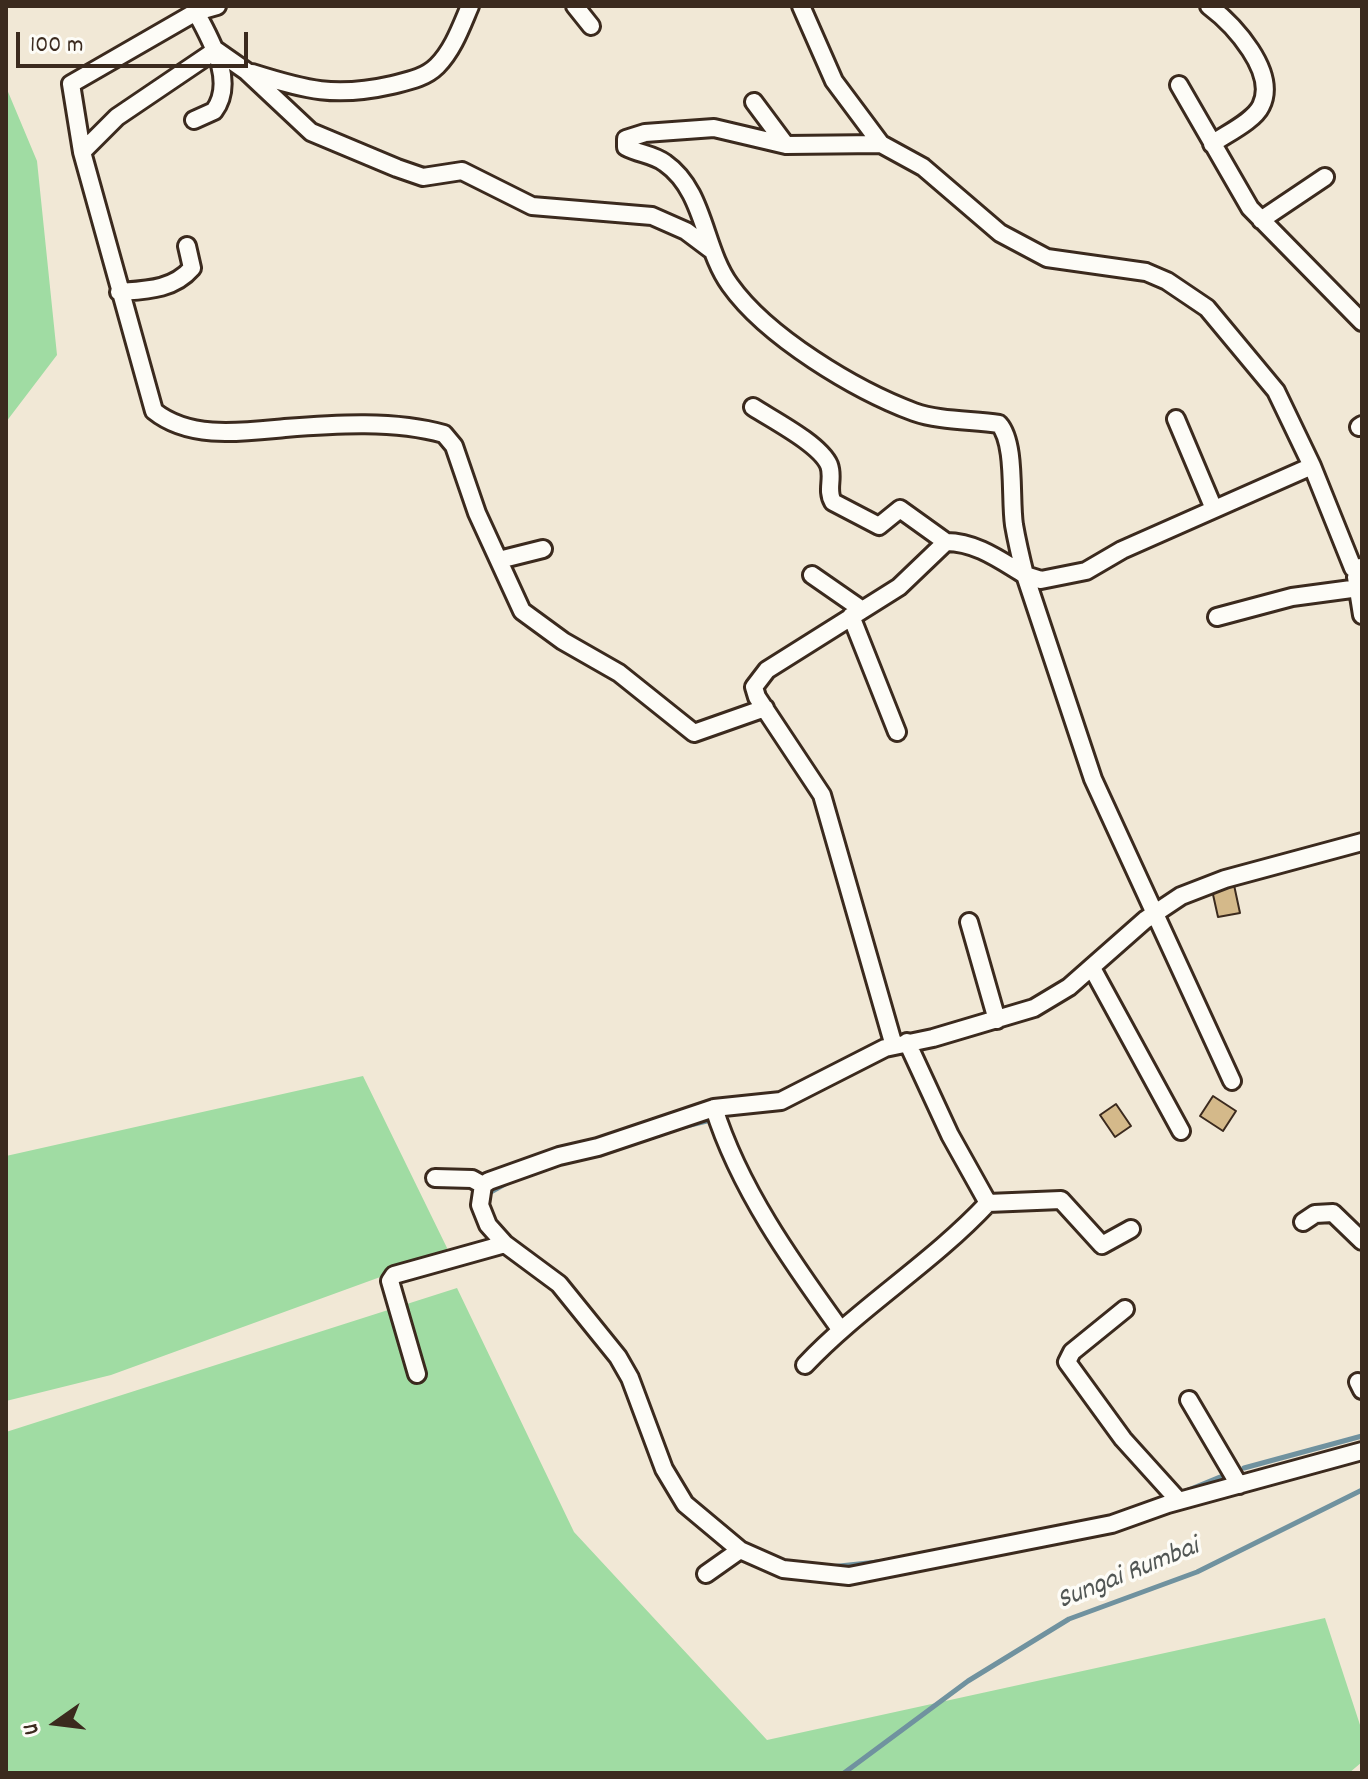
<!DOCTYPE html>
<html>
<head>
<meta charset="utf-8">
<style>
  body { margin:0 }
  #map { position:relative; width:1368px; height:1779px; overflow:hidden; background:#f1e8d6; font-family:Dekko,sans-serif }
  canvas { display:block }
  .frame { position:absolute; inset:0; border:8px solid #3b2a1e; pointer-events:none }
  .north { position:absolute; left:16px; top:1683px; width:80px; height:80px; -webkit-text-stroke:6px #fdfcf7; paint-order:stroke; rotate:256deg; font-size:22px; font-weight:700; line-height:32px; text-align:center; color:#3b2a1e }
  .north::after { content:''; display:block; margin:auto; width:28px; height:36px; background:#3b2a1e; clip-path:polygon(50% 0,100% 100%,50% 72%,0 100%) }
  .scale { position:absolute; left:16px; top:32px; width:232px; height:36px; box-sizing:border-box; border:4px solid #3b2a1e; border-top:0; padding-left:10px; font-size:24px; line-height:28px; white-space:nowrap; color:#3b2a1e; -webkit-text-stroke:6px #fdfcf7; paint-order:stroke }
</style>
</head>
<body>
<div id="map">
<canvas width="1368" height="1779"></canvas>
<div class="frame"></div>
<div class="north">U</div>
<div class="scale">100 m</div>
</div>
<script>
const c = document.querySelector('canvas').getContext('2d');
c.lineJoin = 'round';
function paint(path, color) { c.fillStyle = color; c.fill(path, 'evenodd'); }
function strokePath(path, color, width, dash) { c.strokeStyle = color; c.lineWidth = width; c.lineCap = dash ? 'butt' : 'round'; c.setLineDash(dash || []); c.stroke(path); }
function drawText(font, color, halo, rows, align = 'center') {
  c.font = font + ' Dekko,sans-serif'; c.lineWidth = 7; c.setLineDash([]); c.textBaseline = 'middle'; c.strokeStyle = halo; c.fillStyle = color; for (const [text, x, y, turn = 0] of rows) {
    c.save(); c.translate(x, y); c.rotate((+turn || 0) * Math.PI / 180); c.textAlign = isNaN(turn) ? turn : align; if (halo) c.strokeText(text, 0, 0); c.fillText(text, 0, 0); c.restore();
  }
}
const green = new Path2D(`
  M 6,87 L 37,161 L 57,355 L 6,422 Z
  M 363,1076 L 449,1252 L 111,1375 L 6,1401 L 6,1156 Z
  M 457,1288 L 574,1532 L 767,1740 L 1325,1618 L 1362,1731 L 1362,1762 L 1349,1773 L 6,1773 L 6,1432 Z`);
const stream = new Path2D(`
  M 678,1128 L 715,1119
  M 489,1193 L 512,1180
  M 1244,1468 L 1362,1436
  M 1186,1491 L 1220,1477
  M 830,1567 L 887,1561
  M 844,1773 L 968,1681 L 1069,1619 L 1197,1572 L 1362,1490`);
const building = new Path2D(`
  M 1234,885 L 1240,913 L 1218,917 L 1212,890 Z
  M 1213,1096 L 1236,1111 L 1223,1131 L 1200,1116 Z
  M 1116,1104 L 1131,1126 L 1115,1137 L 1100,1115 Z`);
const minor = new Path2D(`
  M 217,6 L 196,12 L 71,84 L 82,152 L 154,411 C 190,440 243,432 285,428 C 335,424 395,420 444,434 L 454,446 L 477,513 L 522,611 L 563,641 L 619,673 L 694,733 L 765,708
  M 575,6 L 591,26
  M 801,6 L 834,81 L 881,144 L 923,167 L 1000,233 L 1047,258 L 1146,272 L 1167,281 L 1207,308 L 1276,391 L 1312,466
  M 1209,6 C 1233,24 1278,72 1261,106 C 1254,121 1226,134 1212,144
  M 252,73 C 306,90 335,98 392,85 C 408,81 425,78 437,66 C 453,50 461,27 470,6
  M 1179,85 L 1250,208 L 1362,322
  M 754,102 L 786,145
  M 194,120 L 214,111 C 236,81 211,41 196,12
  M 881,144 L 786,145 L 714,128 L 645,133 L 626,139 L 626,147 C 639,154 653,154 665,163 C 705,191 703,248 730,285 C 767,337 855,390 914,412 C 939,421 972,420 999,424 C 1016,443 1010,498 1014,525 C 1017,542 1021,559 1025,575
  M 82,152 L 117,117 L 216,50 L 246,71 L 311,132 L 397,168 L 423,177 L 462,171 L 532,206 L 652,216 L 686,231 L 710,249
  M 1261,220 L 1325,177
  M 119,292 C 146,290 173,290 192,268 L 187,246
  M 753,407 C 773,420 820,444 829,465 C 834,478 826,490 833,502 L 879,526 L 900,509 L 946,542
  M 1176,419 L 1214,509
  M 1359,427 L 1362,425
  M 499,560 L 543,549
  M 812,575 L 861,609
  M 1356,577 L 1362,615
  M 851,616 L 897,732
  M 1217,617 L 1292,597 L 1359,588
  M 1362,842 L 1225,879 L 1181,896 L 1145,920 L 1069,987 L 1034,1008 L 933,1038 L 885,1048 L 781,1101 L 714,1108 L 598,1147 L 559,1156 L 489,1181 L 483,1185 L 480,1205 L 488,1225 L 505,1244 L 559,1284 L 618,1357 L 630,1378 L 664,1469 L 685,1504 L 740,1550 L 783,1569 L 849,1576 L 1112,1524 L 1168,1504 L 1362,1451
  M 969,922 L 997,1020
  M 1092,968 L 1181,1131
  M 907,1042 L 950,1135 L 988,1203
  M 894,1046 L 822,795 L 757,697 L 754,687 L 767,670 L 899,587 L 946,542 C 976,542 1000,560 1025,575
  M 1232,1081 L 1093,779 L 1025,575 L 1041,580 L 1086,571 L 1122,550 L 1312,466 L 1353,568 L 1362,567
  M 714,1108 C 739,1188 791,1261 840,1329
  M 435,1178 L 472,1179 L 483,1185
  M 1303,1222 L 1315,1214 L 1333,1213 L 1362,1241
  M 1125,1309 L 1072,1352 L 1067,1362 L 1123,1439 L 1179,1501
  M 805,1365 C 861,1306 932,1263 988,1203 L 1061,1200 L 1102,1245 L 1131,1229
  M 417,1374 L 390,1281 L 394,1275 L 505,1244
  M 1358,1382 L 1362,1390
  M 1189,1400 L 1239,1485
  M 706,1574 L 740,1550`);
const waterNames = [
  ["Sungai Rumbai",1129,1576,-22]
];
paint(green, '#a0dca3');
strokePath(stream, '#70929f', 5);
paint(building, '#d4b98a');
strokePath(building, '#3b2a1e', 2);
strokePath(minor, '#3b2a1e', 22);
strokePath(minor, '#fdfcf7', 16);
drawText('italic 28px', '#515654', '#fdfcf7', waterNames);
</script>
</body>
</html>
